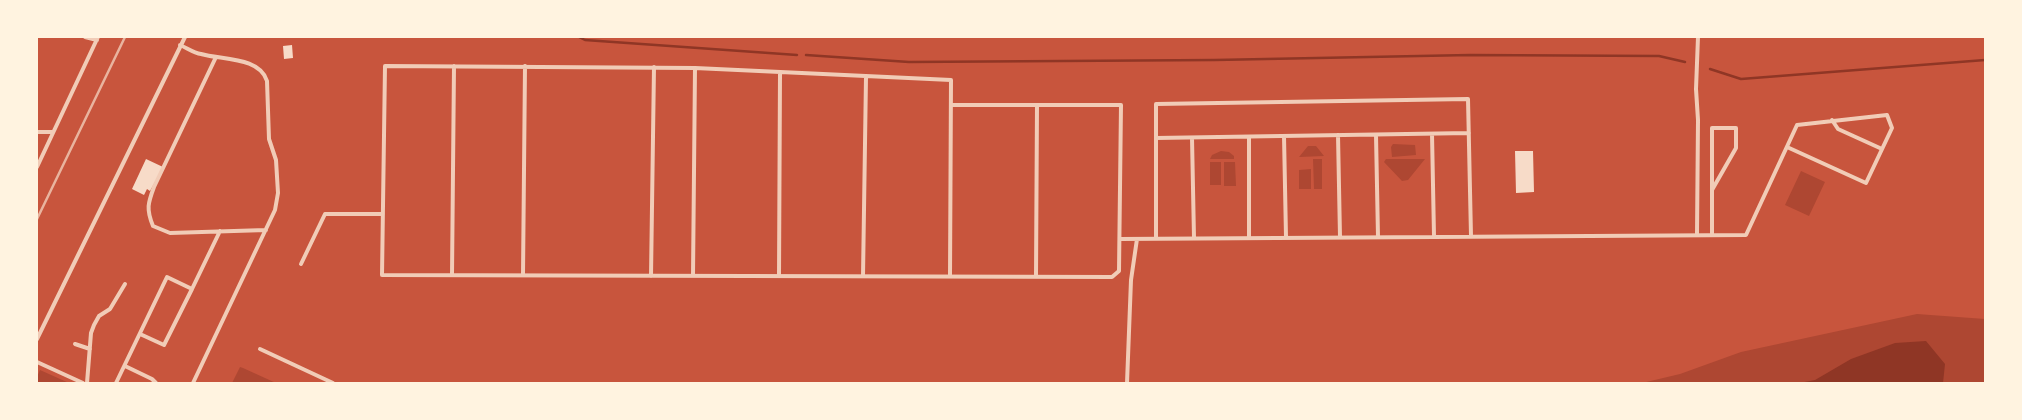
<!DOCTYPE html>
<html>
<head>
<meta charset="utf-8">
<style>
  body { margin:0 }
  #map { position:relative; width:2022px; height:420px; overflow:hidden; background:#c8553d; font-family:"Golos Text",sans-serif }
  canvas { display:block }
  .frame { position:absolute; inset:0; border:38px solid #fff3e0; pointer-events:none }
</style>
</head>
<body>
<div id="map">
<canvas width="2022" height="420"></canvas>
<div class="frame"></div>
</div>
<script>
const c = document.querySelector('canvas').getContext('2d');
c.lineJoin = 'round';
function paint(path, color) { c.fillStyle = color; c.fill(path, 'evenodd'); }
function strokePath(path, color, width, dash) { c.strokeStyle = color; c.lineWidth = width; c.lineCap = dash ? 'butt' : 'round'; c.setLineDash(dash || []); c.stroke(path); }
const green = new Path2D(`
  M 1393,144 L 1415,145 L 1416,155 L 1392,157 L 1391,147 Z
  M 1308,146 L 1316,146 L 1324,156 L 1299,157 Z
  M 1221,151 L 1229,152 L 1234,156 L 1234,159 L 1210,159 L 1212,155 Z
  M 1313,159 L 1322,159 L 1322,189 L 1314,189 Z
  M 1386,159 L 1425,159 L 1408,180 L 1402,181 L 1384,162 Z
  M 1210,162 L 1221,162 L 1221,185 L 1210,185 Z
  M 1224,162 L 1235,162 L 1236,186 L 1224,186 Z
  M 1311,169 L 1311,189 L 1299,189 L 1299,170 Z
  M 1801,171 L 1825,182 L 1809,216 L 1785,205 Z
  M 1917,314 L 1985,319 L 1985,383 L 1642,383 L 1680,374 L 1741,352 Z
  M 240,367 L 243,368 L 276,383 L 232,383 Z
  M 40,370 L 69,383 L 37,383 L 37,377 Z`);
const water = new Path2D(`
  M 1926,341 L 1945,364 L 1943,383 L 1799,383 L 1815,380 L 1851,359 L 1895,343 Z`);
const stream = new Path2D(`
  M 579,37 L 585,40 L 797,55
  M 806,55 L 909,62 L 1215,60 L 1470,55 L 1659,56 L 1685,62
  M 1710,69 L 1741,79 L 1985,60`);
const building = new Path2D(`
  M 292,45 L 293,58 L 284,59 L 283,46 Z
  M 1515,151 L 1533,151 L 1534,192 L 1516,193 Z
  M 146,159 L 163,167 L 150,191 L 147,189 L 144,195 L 132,189 Z`);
const minor = new Path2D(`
  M 85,37 L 97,40
  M 180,45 C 187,48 194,53 201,54 C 222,60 260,57 267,81 L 269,139 L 276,160 L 278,193 L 275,210 L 193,383
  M 216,57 L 154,187 C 148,203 146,209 153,226 L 170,233 L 266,230
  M 1832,120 L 1838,129 L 1882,149
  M 37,132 L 53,132
  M 1432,134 L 1434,236
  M 1338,135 L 1340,237
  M 1376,135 L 1378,237
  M 1284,136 L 1286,237
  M 1249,137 L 1249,238
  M 1156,138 L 1469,133
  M 1192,138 L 1194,238
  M 37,167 L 98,37
  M 1712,190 L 1736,148 L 1736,128 L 1712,128 L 1712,235
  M 1697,234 L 1698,120 L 1696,89 L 1698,37
  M 1156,238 L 1156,104 L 1468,99 L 1471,236
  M 1120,239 L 1746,235 L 1797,125 L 1887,115 L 1892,128 L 1866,183 L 1787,147
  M 301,264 L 325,214 L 383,214
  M 452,275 L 454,66
  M 523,275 L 525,66
  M 651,276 L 654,67
  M 693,276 L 695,68
  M 779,276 L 780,73
  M 863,276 L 866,77
  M 950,276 L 951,80 L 695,68 L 385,66 L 382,275 L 1112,277 L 1119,271 L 1121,105 L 952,105
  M 1036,276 L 1037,105
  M 140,334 L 164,345 L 192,289
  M 37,339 L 185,37
  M 75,344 L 90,349
  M 260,349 L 333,383
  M 37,362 L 83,383
  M 125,366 L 152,379 L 156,383
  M 87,383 L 91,333 L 94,325 L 99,316 L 110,309 L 125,284
  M 116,383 L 167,277 L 192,289 L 220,231
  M 1127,383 L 1131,280 L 1137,239`);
const rail = new Path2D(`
  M 37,219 L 125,37`);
paint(green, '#ae4732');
paint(water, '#8f3625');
strokePath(stream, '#8f3625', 2.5);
paint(building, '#f7dbc8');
strokePath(minor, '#f1ccb7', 4);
strokePath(rail, '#e9b49f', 2.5);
</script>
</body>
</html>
